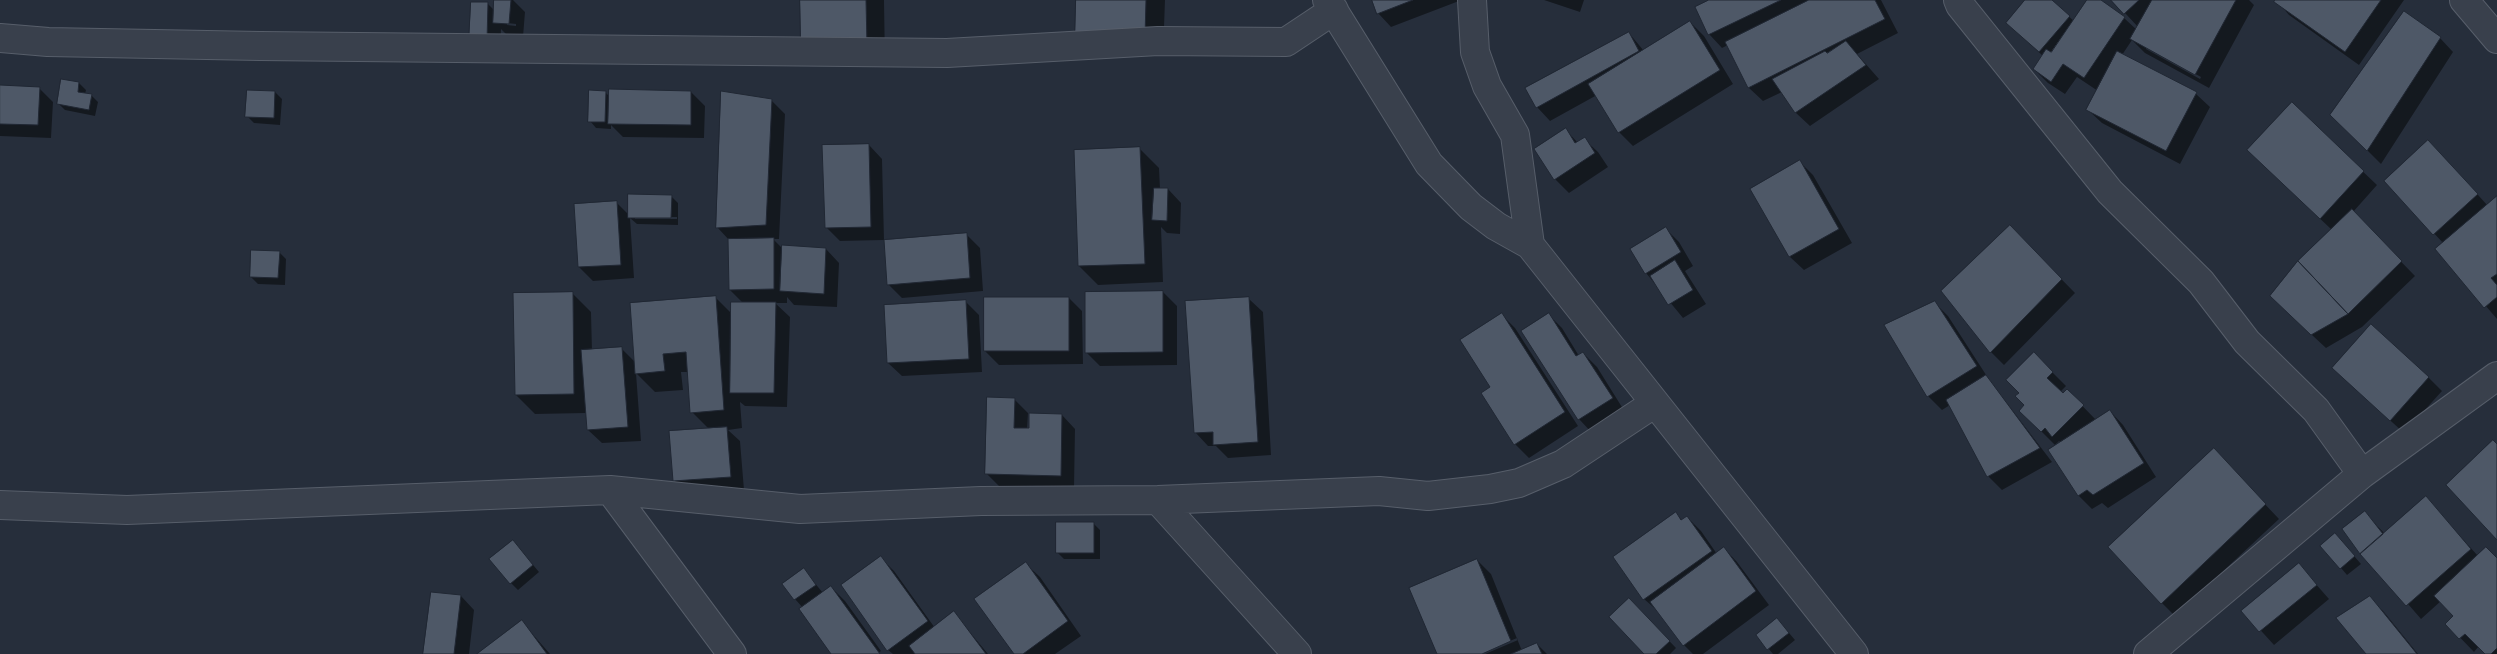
<!DOCTYPE html>
<html>
<head>
<meta charset="utf-8">
<style>
  body { margin:0 }
  canvas { display:block; background:#262e3b }
</style>
</head>
<body>
<canvas width="2497" height="654"></canvas>
<script>
const c = document.querySelector('canvas').getContext('2d');
c.lineJoin = 'round';
function paint(path, color) { c.fillStyle = color; c.fill(path, 'evenodd'); }
function strokePath(path, color, width, dash) { c.strokeStyle = color; c.lineWidth = width; c.lineCap = dash ? 'butt' : 'round'; c.setLineDash(dash || []); c.stroke(path); }
const shadow = new Path2D(`
  M 496,0 L 513,0 L 525,12 L 523,37 L 508,36 L 501,29 L 500,54 L 484,53 L 488,4 L 495,11 ZM 507,23 L 516,24 L 516,26 L 507,25 Z
  M 802,0 L 884,0 L 885,64 Z
  M 1078,0 L 1165,0 L 1163,56 L 1095,54 Z
  M 1373,0 L 1458,0 L 1459,1 L 1391,27 L 1378,13 Z
  M 1544,0 L 1584,0 L 1580,12 Z
  M 1712,0 L 1881,0 L 1898,33 L 1857,54 L 1879,79 L 1810,126 L 1796,113 L 1782,92 L 1763,101 L 1749,88 L 1728,45 L 1722,48 L 1709,34 Z
  M 2027,0 L 2050,0 L 2074,21 L 2088,0 L 2098,0 L 2124,18 L 2137,30 L 2138,27 L 2113,0 L 2249,0 L 2254,5 L 2209,88 L 2145,53 L 2132,40 L 2122,55 L 2196,94 L 2210,107 L 2180,164 L 2102,123 L 2088,110 L 2098,91 L 2077,77 L 2065,94 L 2048,83 L 2034,69 L 2043,56 L 2007,23 ZM 2146,47 L 2201,77 L 2200,79 L 2146,49 Z
  M 2276,0 L 2404,0 L 2359,65 L 2289,15 Z
  M 1690,22 L 1704,36 L 1733,84 L 1633,146 L 1619,132 L 1597,95 L 1550,121 L 1537,107 L 1629,33 L 1644,51 Z
  M 2440,38 L 2453,52 L 2381,164 L 2331,114 Z
  M 79,83 L 86,90 L 85,94 L 91,95 L 98,102 L 95,116 L 65,110 L 58,103 Z
  M 0,87 L 39,88 L 53,102 L 51,138 L 0,136 Z
  M 275,92 L 282,99 L 280,125 L 254,123 L 247,116 Z
  M 605,92 L 610,97 L 691,92 L 705,106 L 704,138 L 623,137 L 611,125 L 611,129 L 596,128 L 590,121 Z
  M 771,100 L 785,114 L 779,239 L 773,239 L 783,249 L 826,249 L 839,263 L 837,307 L 794,305 L 787,297 L 787,303 L 775,303 L 790,317 L 787,407 L 745,406 L 740,402 L 742,428 L 728,430 L 740,441 L 744,490 L 688,494 L 675,481 L 709,429 L 692,412 L 689,372 L 681,372 L 683,390 L 655,392 L 636,373 L 641,441 L 602,443 L 588,430 L 587,413 L 535,414 L 516,395 L 572,293 L 591,312 L 592,351 L 622,349 L 636,363 L 715,297 L 732,314 L 743,303 L 730,290 L 729,240 L 717,227 Z
  M 2292,104 L 2377,185 L 2353,212 L 2415,276 L 2362,327 L 2326,348 L 2285,310 L 2332,230 L 2262,164 Z
  M 1566,130 L 1578,143 L 1584,139 L 1598,152 L 1608,167 L 1569,193 L 1555,179 L 1536,149 Z
  M 869,145 L 882,159 L 884,240 L 840,241 L 826,227 Z
  M 1140,149 L 1159,168 L 1160,189 L 1168,189 L 1181,203 L 1180,234 L 1167,233 L 1161,227 L 1163,282 L 1098,285 L 1079,266 Z
  M 2442,155 L 2488,206 L 2497,198 L 2497,319 L 2437,249 L 2443,243 L 2386,181 Z
  M 1800,162 L 1813,175 L 1852,243 L 1804,270 L 1790,257 L 1752,189 Z
  M 671,196 L 678,203 L 678,225 L 637,224 L 630,218 L 634,278 L 593,281 L 579,267 L 616,202 L 630,216 ZM 635,217 L 677,217 L 677,219 L 635,219 Z
  M 1666,229 L 1679,242 L 1693,266 L 1685,271 L 1706,304 L 1683,318 L 1646,273 Z
  M 966,234 L 980,248 L 983,291 L 902,298 L 889,285 Z
  M 2023,240 L 2075,293 L 2004,365 L 1991,352 Z
  M 279,252 L 286,259 L 285,285 L 258,284 L 251,277 Z
  M 1163,292 L 1177,306 L 1177,365 L 1100,366 L 1086,352 Z
  M 1069,298 L 1082,311 L 1083,364 L 999,365 L 985,351 Z
  M 1249,299 L 1263,312 L 1271,455 L 1228,458 L 1216,446 L 1208,446 L 1195,432 Z
  M 966,302 L 979,315 L 982,372 L 902,376 L 888,363 Z
  M 1934,302 L 1948,316 L 1990,381 L 2052,462 L 2002,490 L 1988,476 L 1950,405 L 1942,410 L 1928,396 Z
  M 1502,315 L 1515,328 L 1578,426 L 1529,458 L 1515,444 L 1491,387 Z
  M 1549,315 L 1562,328 L 1579,356 L 1583,353 L 1597,367 L 1625,412 L 1592,433 L 1579,419 Z
  M 2034,354 L 2066,386 L 2060,392 L 2063,394 L 2067,390 L 2096,420 L 2110,411 L 2123,425 L 2156,477 L 2108,508 L 2102,503 L 2092,509 L 2079,496 L 2050,450 L 2061,443 L 2059,441 L 2055,445 L 2021,411 L 2026,405 L 2021,393 Z
  M 2428,377 L 2442,391 L 2404,433 L 2348,382 Z
  M 1014,399 L 1028,413 L 1027,430 L 1062,415 L 1075,429 L 1074,489 L 1000,487 L 987,474 Z
  M 2227,464 L 2279,519 L 2175,616 L 2162,603 Z
  M 2426,498 L 2478,556 L 2497,559 L 2497,654 L 2487,654 L 2479,646 L 2474,652 L 2447,624 L 2455,616 L 2441,601 L 2421,619 L 2343,529 L 2365,513 L 2385,534 Z
  M 1676,514 L 1682,520 L 1687,517 L 1701,531 L 1717,554 L 1724,548 L 1737,562 L 1769,605 L 1703,654 L 1693,654 L 1684,645 L 1659,612 L 1644,599 L 1615,558 Z
  M 1093,523 L 1100,530 L 1100,559 L 1064,559 L 1057,552 Z
  M 2342,542 L 2361,564 L 2347,575 L 2341,568 Z
  M 519,548 L 539,572 L 518,590 L 511,583 Z
  M 881,558 L 894,571 L 935,628 L 954,613 L 988,654 L 893,654 L 888,650 Z
  M 1477,560 L 1491,574 L 1522,651 L 1537,644 L 1547,654 L 1485,654 L 1518,640 L 1517,638 L 1479,654 L 1438,654 Z
  M 1026,564 L 1040,577 L 1081,636 L 1055,654 L 1015,654 Z
  M 2299,565 L 2329,599 L 2274,645 L 2243,611 Z
  M 804,570 L 823,593 L 831,587 L 845,601 L 881,651 L 877,654 L 833,654 L 803,608 L 795,599 Z
  M 461,596 L 474,610 L 469,654 L 425,654 Z
  M 2370,598 L 2384,612 L 2418,654 L 2368,654 Z
  M 1629,599 L 1676,648 L 1670,654 L 1645,654 Z
  M 522,622 L 550,654 L 479,654 Z
  M 1784,627 L 1795,640 L 1778,654 L 1773,654 L 1758,636 Z`);
const building = new Path2D(`
  M 494,0 L 511,0 L 509,24 L 493,23 Z
  M 800,0 L 866,0 L 867,45 L 801,47 Z
  M 1076,0 L 1146,0 L 1145,37 L 1075,35 Z
  M 1372,0 L 1413,0 L 1377,14 Z
  M 1709,0 L 1781,0 L 1708,35 L 1695,7 Z
  M 1809,0 L 1875,0 L 1885,19 L 1748,88 L 1725,42 Z
  M 2025,0 L 2052,0 L 2070,16 L 2039,52 L 2006,23 Z
  M 2087,0 L 2101,0 L 2125,17 L 2084,78 L 2063,64 L 2051,82 L 2033,69 L 2046,49 L 2051,52 Z
  M 2111,0 L 2139,0 L 2124,14 Z
  M 2152,0 L 2236,0 L 2195,75 L 2130,39 Z
  M 2275,0 L 2381,0 L 2345,52 L 2274,2 Z
  M 471,2 L 488,2 L 487,41 L 469,40 Z
  M 2404,11 L 2441,37 L 2367,151 L 2330,115 Z
  M 1690,21 L 1720,70 L 1618,133 L 1588,84 Z
  M 1629,32 L 1639,51 L 1536,108 L 1525,88 Z
  M 1846,41 L 1866,65 L 1795,113 L 1772,79 L 1825,51 L 1827,53 Z
  M 2117,51 L 2197,92 L 2166,151 L 2086,110 Z
  M 61,79 L 79,82 L 78,92 L 92,94 L 89,110 L 57,104 Z
  M 0,85 L 40,87 L 38,125 L 0,124 Z
  M 609,89 L 691,91 L 691,125 L 608,124 Z
  M 247,90 L 275,91 L 274,118 L 245,117 Z
  M 589,90 L 606,91 L 605,122 L 588,122 Z
  M 721,91 L 772,99 L 766,225 L 716,228 Z
  M 2292,102 L 2364,171 L 2320,219 L 2247,150 Z
  M 1566,128 L 1575,143 L 1585,137 L 1595,153 L 1554,180 L 1534,149 Z
  M 2428,140 L 2478,194 L 2433,235 L 2384,181 Z
  M 869,144 L 871,227 L 825,228 L 822,145 Z
  M 1140,147 L 1145,264 L 1078,266 L 1074,150 Z
  M 1800,160 L 1839,229 L 1789,257 L 1750,189 Z
  M 1154,188 L 1168,188 L 1167,221 L 1152,220 Z
  M 628,194 L 672,195 L 671,218 L 628,218 Z
  M 2497,196 L 2497,274 L 2491,278 L 2497,285 L 2497,297 L 2484,308 L 2435,249 Z
  M 617,201 L 621,265 L 578,267 L 574,204 Z
  M 2352,209 L 2402,261 L 2348,314 L 2298,261 Z
  M 2010,225 L 2062,279 L 1990,353 L 1941,291 Z
  M 1666,227 L 1681,252 L 1645,274 L 1630,249 Z
  M 967,233 L 970,278 L 887,285 L 884,240 Z
  M 774,238 L 774,289 L 729,290 L 728,239 Z
  M 782,245 L 826,248 L 824,294 L 780,291 Z
  M 251,250 L 280,251 L 278,278 L 250,277 Z
  M 1675,260 L 1693,290 L 1668,305 L 1650,276 Z
  M 2298,261 L 2348,314 L 2311,335 L 2270,296 Z
  M 1163,291 L 1163,352 L 1085,353 L 1085,292 Z
  M 573,292 L 574,394 L 515,395 L 513,293 Z
  M 716,296 L 724,410 L 690,413 L 686,352 L 663,354 L 665,371 L 635,374 L 630,303 Z
  M 984,297 L 1069,297 L 1069,351 L 984,351 Z
  M 1249,297 L 1258,442 L 1213,445 L 1213,432 L 1194,433 L 1185,301 Z
  M 966,300 L 969,359 L 887,363 L 884,305 Z
  M 1935,301 L 1977,366 L 1927,397 L 1884,325 Z
  M 731,302 L 776,302 L 774,393 L 730,393 Z
  M 1502,313 L 1565,412 L 1514,445 L 1481,393 L 1490,387 L 1460,340 Z
  M 1549,313 L 1576,356 L 1583,352 L 1613,398 L 1578,420 L 1521,331 Z
  M 2371,324 L 2429,377 L 2390,421 L 2332,368 Z
  M 622,347 L 628,427 L 587,430 L 581,350 Z
  M 2034,352 L 2053,372 L 2047,378 L 2063,393 L 2067,389 L 2084,405 L 2052,437 L 2045,428 L 2041,432 L 2019,411 L 2024,405 L 2015,396 L 2019,393 L 2006,380 Z
  M 1986,375 L 2040,448 L 1987,477 L 1946,400 Z
  M 987,397 L 1015,398 L 1014,428 L 1029,428 L 1029,413 L 1062,414 L 1061,476 L 985,474 Z
  M 2110,410 L 2144,463 L 2093,495 L 2087,490 L 2078,496 L 2048,450 Z
  M 727,427 L 731,477 L 673,481 L 669,431 Z
  M 2493,440 L 2497,444 L 2497,540 L 2446,485 Z
  M 2214,448 L 2266,504 L 2161,604 L 2108,547 Z
  M 2426,496 L 2471,549 L 2406,606 L 2360,554 Z
  M 2365,511 L 2383,534 L 2360,554 L 2342,529 Z
  M 1676,512 L 1681,520 L 1687,516 L 1712,551 L 1643,600 L 1613,557 Z
  M 1056,522 L 1094,522 L 1094,553 L 1056,553 Z
  M 2335,533 L 2355,556 L 2340,569 L 2320,546 Z
  M 513,540 L 533,565 L 510,584 L 489,559 Z
  M 1724,547 L 1756,591 L 1683,646 L 1650,602 Z
  M 2486,547 L 2497,558 L 2497,648 L 2491,654 L 2485,654 L 2465,634 L 2459,639 L 2445,624 L 2453,616 L 2434,596 Z
  M 881,556 L 928,621 L 887,651 L 841,585 Z
  M 1477,559 L 1511,641 L 1482,654 L 1437,654 L 1409,588 Z
  M 1026,562 L 1068,621 L 1023,654 L 1014,654 L 974,599 Z
  M 2299,563 L 2317,585 L 2259,632 L 2241,611 Z
  M 804,568 L 816,585 L 794,600 L 782,584 Z
  M 831,586 L 880,654 L 831,654 L 799,609 Z
  M 431,592 L 461,595 L 454,654 L 423,654 Z
  M 2370,596 L 2417,654 L 2366,654 L 2336,618 Z
  M 1629,598 L 1670,641 L 1656,654 L 1644,654 L 1609,617 Z
  M 954,611 L 986,654 L 915,654 L 909,646 Z
  M 1777,618 L 1789,633 L 1767,650 L 1756,635 Z
  M 522,620 L 547,654 L 477,654 Z
  M 1537,643 L 1542,654 L 1511,654 Z`);
const street = new Path2D(`
  M 1327,0 L 1429,164 L 1471,207 L 1496,226 L 1530,245 L 1854,654
  M 1472,0 L 1475,52 L 1487,86 L 1515,135 L 1530,245
  M 1958,0 L 1960,5 L 2110,192 L 2201,282 L 2247,342 L 2316,410 L 2362,474
  M 2464,0 L 2497,39
  M 0,38 L 48,42 L 260,46 L 947,53 L 1158,41 L 1286,42 L 1334,10
  M 610,490 L 732,654
  M 1158,500 L 1297,654
  M 0,505 L 127,510 L 610,490 L 800,509 L 981,501 L 1158,500 L 1379,491 L 1428,496 L 1490,489 L 1519,483 L 1563,464 L 1655,403
  M 2148,654 L 2362,474 L 2497,376`);
paint(shadow, '#0007');
paint(building, '#4e5867');
strokePath(building, '#202733', 1);
strokePath(street, '#575e6a', 30);
strokePath(street, '#39404c', 28);
</script>
</body>
</html>
